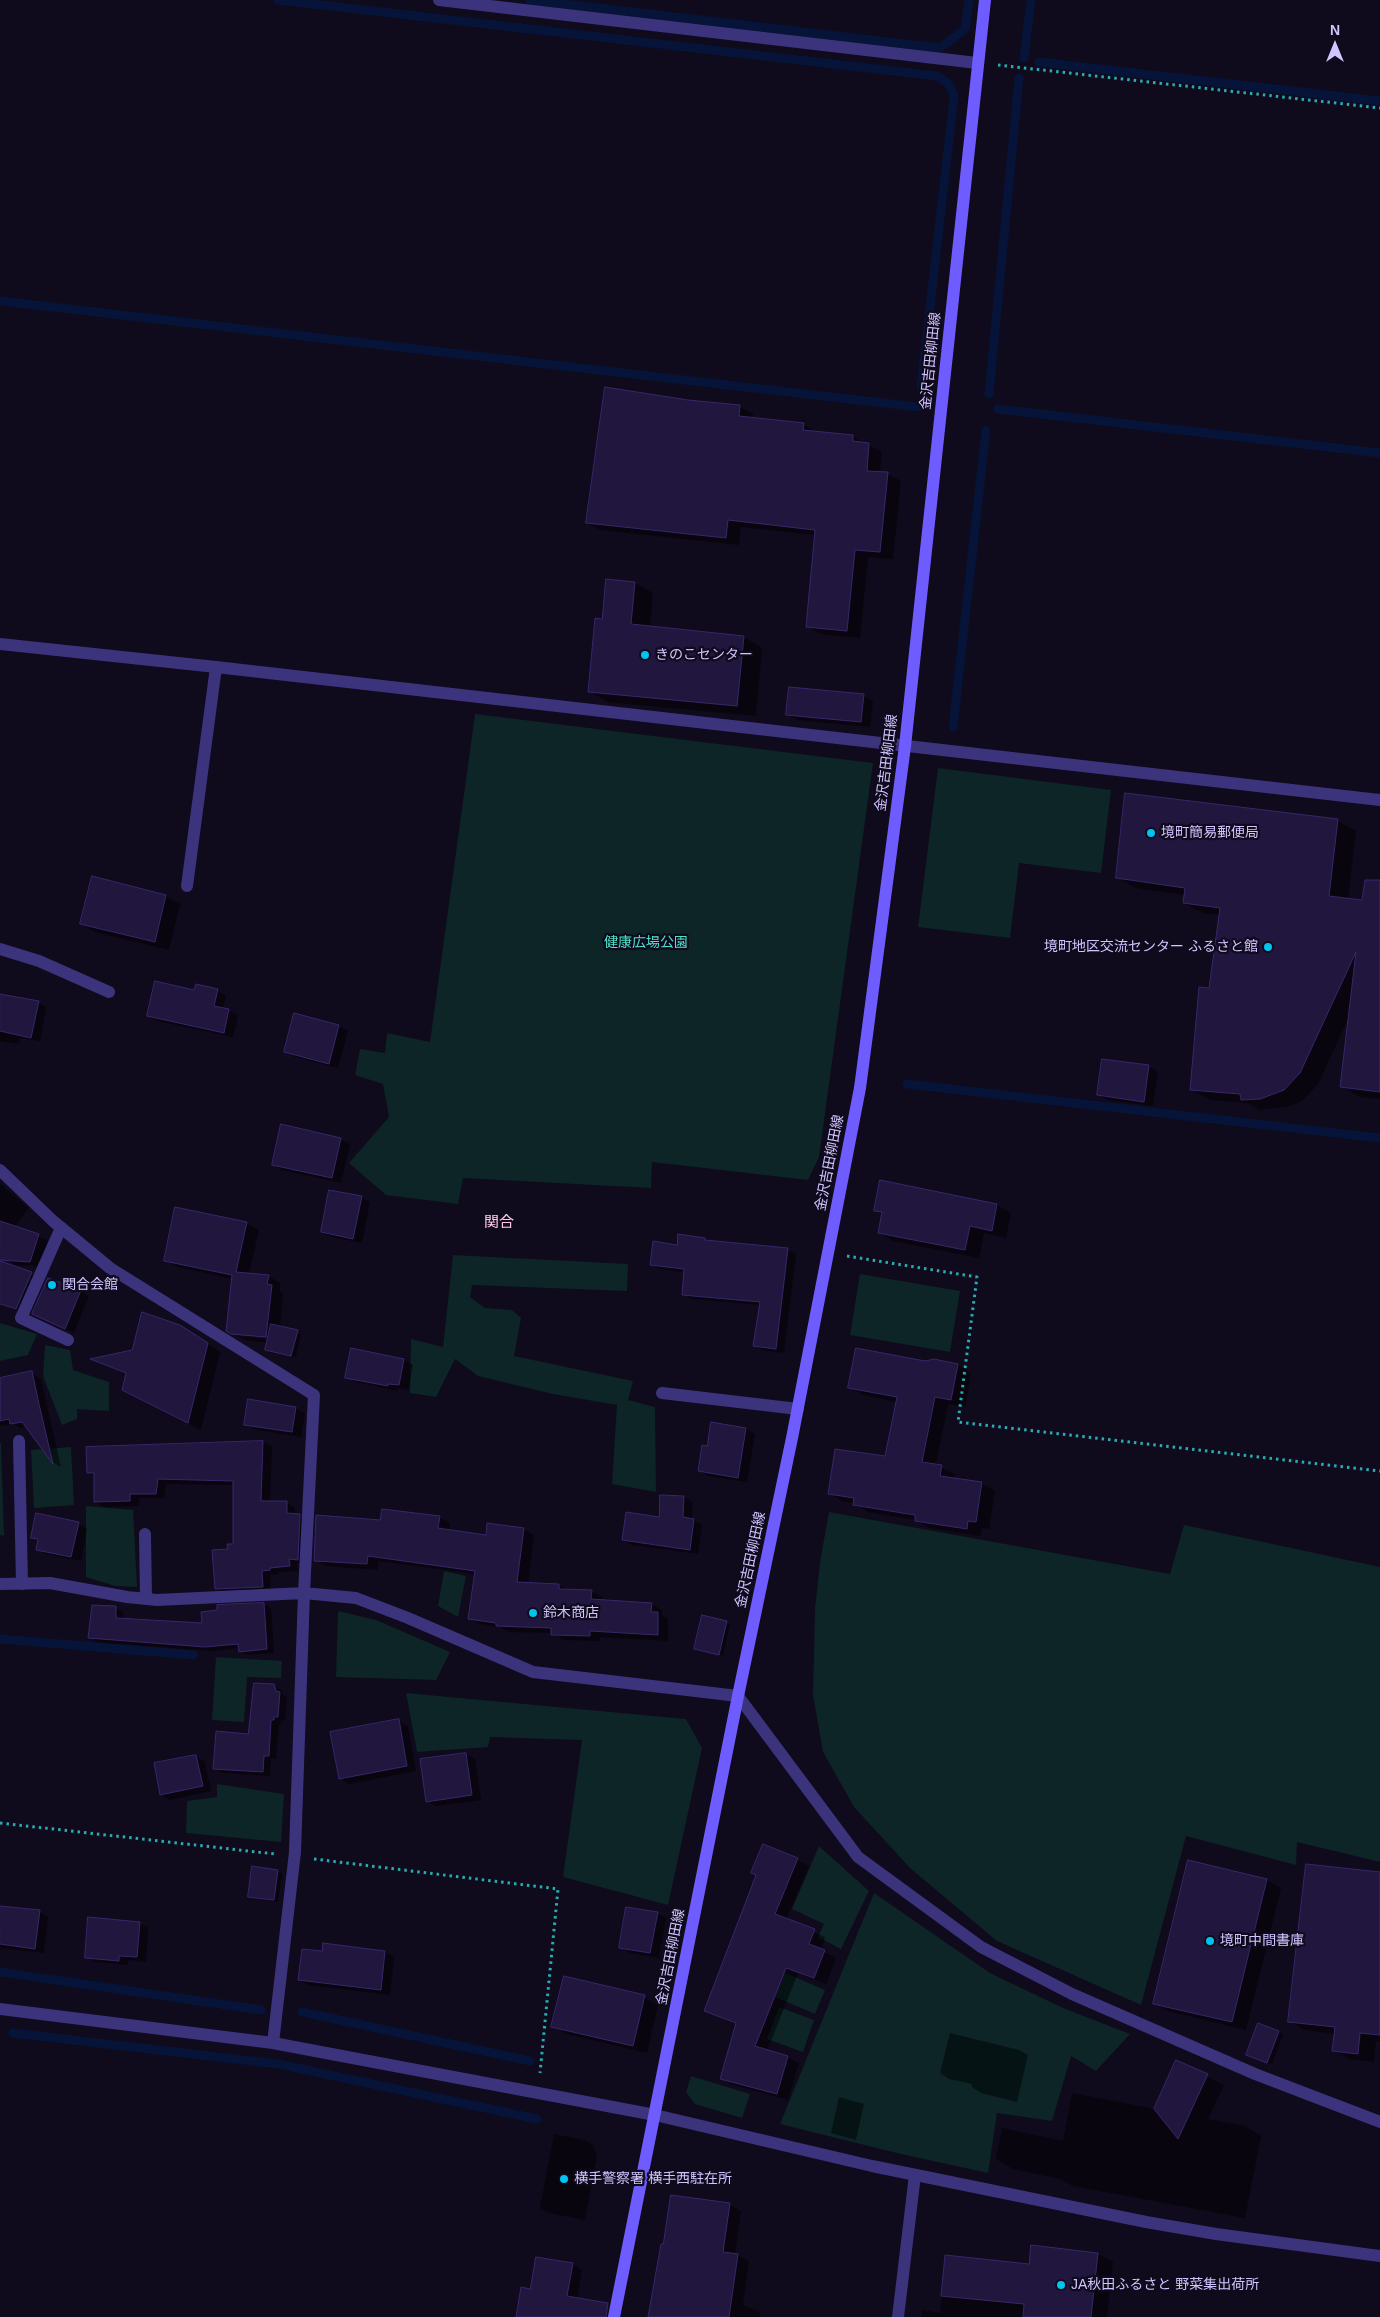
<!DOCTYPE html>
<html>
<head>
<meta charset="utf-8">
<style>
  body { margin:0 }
  #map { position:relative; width:1380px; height:2317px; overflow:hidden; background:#0f0a1c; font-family:Helvetica,sans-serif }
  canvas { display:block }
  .north { position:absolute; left:1310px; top:20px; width:50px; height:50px; -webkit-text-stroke:4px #0f0a1c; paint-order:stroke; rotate:0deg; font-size:14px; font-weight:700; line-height:20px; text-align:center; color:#d1c5ff }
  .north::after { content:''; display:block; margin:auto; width:18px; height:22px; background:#d1c5ff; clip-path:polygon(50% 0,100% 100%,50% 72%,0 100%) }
</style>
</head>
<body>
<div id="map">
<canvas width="1380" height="2317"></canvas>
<div class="north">N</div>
</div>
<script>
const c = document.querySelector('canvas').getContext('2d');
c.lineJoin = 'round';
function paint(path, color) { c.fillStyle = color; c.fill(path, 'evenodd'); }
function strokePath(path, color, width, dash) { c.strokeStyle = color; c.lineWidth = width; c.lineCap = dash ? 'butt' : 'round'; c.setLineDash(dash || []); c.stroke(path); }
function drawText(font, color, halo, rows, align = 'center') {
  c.font = font + ' Helvetica,"Noto Sans JP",sans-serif'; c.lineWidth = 4.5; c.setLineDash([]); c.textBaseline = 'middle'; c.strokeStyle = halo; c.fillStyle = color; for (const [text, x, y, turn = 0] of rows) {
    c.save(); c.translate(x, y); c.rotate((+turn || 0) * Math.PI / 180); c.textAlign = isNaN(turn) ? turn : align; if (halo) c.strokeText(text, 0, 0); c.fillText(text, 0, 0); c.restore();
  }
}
const green = new Path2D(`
  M 475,714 L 873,763 L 819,1157 L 808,1180 L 652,1162 L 651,1188 L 463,1178 L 458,1204 L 386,1195 L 349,1163 L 389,1117 L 383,1084 L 355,1075 L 360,1049 L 385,1053 L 387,1033 L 430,1042 Z
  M 938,768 L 1111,790 L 1101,873 L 1019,863 L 1010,938 L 918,927 Z
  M 453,1255 L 628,1264 L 627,1291 L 472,1285 L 470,1297 L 485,1308 L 512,1310 L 521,1318 L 514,1356 L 633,1381 L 628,1400 L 655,1407 L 656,1492 L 612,1484 L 617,1405 L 553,1394 L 478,1376 L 455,1359 L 436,1397 L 410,1393 L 411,1339 L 443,1347 Z
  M 860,1274 L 960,1291 L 950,1352 L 850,1335 Z
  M 0,1323 L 37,1334 L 28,1355 L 0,1361 Z
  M 45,1345 L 70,1350 L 73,1370 L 109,1382 L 109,1411 L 77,1409 L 77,1419 L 62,1425 L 43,1376 Z
  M 0,1443 L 1,1443 L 4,1536 L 0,1535 Z
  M 71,1447 L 74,1505 L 34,1508 L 31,1450 Z
  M 86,1506 L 133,1510 L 137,1587 L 115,1586 L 86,1577 Z
  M 829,1512 L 1170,1574 L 1184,1525 L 1380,1567 L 1380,1862 L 1297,1842 L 1296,1865 L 1186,1836 L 1141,2005 L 997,1941 L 910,1868 L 854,1807 L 823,1752 L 813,1695 L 815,1609 L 820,1562 Z
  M 444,1571 L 466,1576 L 458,1617 L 438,1606 Z
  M 338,1611 L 376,1620 L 450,1652 L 436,1680 L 336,1677 Z
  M 216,1657 L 282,1661 L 281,1678 L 247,1677 L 244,1722 L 212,1720 Z
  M 406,1693 L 686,1719 L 702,1748 L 668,1905 L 563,1877 L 582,1740 L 490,1737 L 488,1747 L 417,1752 Z
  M 217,1784 L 284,1794 L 281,1842 L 186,1833 L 187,1801 L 217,1797 Z
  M 819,1846 L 869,1891 L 841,1949 L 818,1937 L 824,1924 L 792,1909 Z
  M 874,1893 L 990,1973 L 1063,2008 L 1130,2034 L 1096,2071 L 1071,2056 L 1052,2121 L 997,2113 L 988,2173 L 901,2154 L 780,2124 Z
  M 776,1969 L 825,1990 L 815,2014 L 766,1993 Z
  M 779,2007 L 814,2020 L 803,2052 L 767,2039 Z
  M 691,2076 L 750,2094 L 742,2118 L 695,2104 L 686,2092 Z`);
const shadow = new Path2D(`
  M 688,401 L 740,407 L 753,414 L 752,419 L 803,424 L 817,433 L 853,437 L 882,452 L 880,473 L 887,474 L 901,481 L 893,559 L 868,557 L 860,638 L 820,634 L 807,626 L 815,535 L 741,527 L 739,545 L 600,530 L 587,523 Z
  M 635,583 L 653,593 L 650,628 L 744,637 L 762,648 L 756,716 L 608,702 L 589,691 L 603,621 Z
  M 790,688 L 864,696 L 873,701 L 870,727 L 797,720 L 788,715 Z
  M 1338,821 L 1356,831 L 1348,899 L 1380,903 L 1380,1099 L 1360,1097 L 1342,1086 L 1349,1017 L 1318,1084 L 1303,1100 L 1291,1106 L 1260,1110 L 1248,1103 L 1210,1100 L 1191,1089 L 1210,990 L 1220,915 L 1203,913 L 1184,903 L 1185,895 L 1136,888 L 1117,877 Z
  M 93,878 L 166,896 L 180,904 L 169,950 L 95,932 L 81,924 Z
  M 217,990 L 226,996 L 223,1009 L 238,1015 L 233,1037 L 157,1021 L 148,1016 L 195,991 Z
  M 0,995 L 38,1002 L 46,1007 L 40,1041 L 20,1038 L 19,1044 L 0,1041 Z
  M 295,1014 L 339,1026 L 348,1031 L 338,1068 L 295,1057 L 285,1051 Z
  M 1149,1066 L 1158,1072 L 1153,1106 L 1108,1100 L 1099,1095 Z
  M 340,1139 L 350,1144 L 341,1183 L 282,1170 L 273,1164 Z
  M 881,1182 L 997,1205 L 1011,1213 L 1006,1238 L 984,1233 L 979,1258 L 893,1241 L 879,1233 L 883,1215 L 875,1210 Z
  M 0,1184 L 29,1208 L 14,1227 L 48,1240 L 39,1266 L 15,1265 L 0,1255 Z
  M 361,1197 L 370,1202 L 362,1243 L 332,1237 L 322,1232 Z
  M 246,1223 L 259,1230 L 249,1274 L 268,1276 L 280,1283 L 280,1291 L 283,1293 L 280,1327 L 301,1334 L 296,1357 L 270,1352 L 266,1349 L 268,1343 L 245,1340 L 227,1330 L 233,1279 L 178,1267 L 165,1260 ZM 239,1333 L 272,1337 L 272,1339 L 239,1336 Z
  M 705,1239 L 709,1242 L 788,1250 L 796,1254 L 784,1353 L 762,1350 L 755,1345 L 761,1305 L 691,1299 L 684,1295 L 685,1272 L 659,1269 L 652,1264 L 678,1246 Z
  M 19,1269 L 41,1279 L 38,1284 L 30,1279 Z
  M 0,1273 L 28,1282 L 37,1287 L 26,1313 L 0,1305 Z
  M 80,1291 L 89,1296 L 74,1333 L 33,1314 Z
  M 193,1334 L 220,1352 L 201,1430 L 123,1390 L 127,1375 L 94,1359 L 133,1351 Z
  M 404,1360 L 413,1365 L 408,1390 L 398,1388 L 397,1391 L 356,1382 L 346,1377 Z
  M 934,1360 L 958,1365 L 971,1373 L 965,1407 L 948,1404 L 936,1465 L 955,1474 L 954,1480 L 982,1484 L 995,1491 L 989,1529 L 982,1528 L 980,1536 L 929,1528 L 916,1520 L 868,1512 L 855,1503 L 842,1501 L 829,1493 L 886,1458 L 897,1402 L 863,1395 L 850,1387 Z
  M 32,1374 L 41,1379 L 61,1467 L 54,1463 L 27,1427 L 20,1428 L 14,1424 L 0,1426 L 0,1379 Z
  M 296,1408 L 305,1413 L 301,1437 L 255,1430 L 246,1424 Z
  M 712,1424 L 746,1429 L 755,1434 L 747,1482 L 708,1476 L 699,1470 L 708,1447 Z
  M 263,1442 L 272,1447 L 270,1502 L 287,1503 L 295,1508 L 295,1515 L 308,1520 L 306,1564 L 297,1563 L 298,1571 L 278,1572 L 278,1574 L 270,1575 L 271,1591 L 225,1593 L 217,1588 L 229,1550 L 234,1545 L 234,1485 L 166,1484 L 164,1498 L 139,1498 L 139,1506 L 104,1507 L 95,1502 L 95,1477 L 88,1473 Z
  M 661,1496 L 684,1497 L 693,1502 L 692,1519 L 702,1525 L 698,1554 L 632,1545 L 623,1540 L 660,1518 Z
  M 439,1517 L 450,1523 L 449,1531 L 487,1536 L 523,1529 L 534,1535 L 528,1584 L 559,1585 L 568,1590 L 591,1591 L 602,1597 L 602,1601 L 652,1604 L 662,1610 L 662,1615 L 668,1619 L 668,1641 L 600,1637 L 600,1641 L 563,1640 L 553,1633 L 508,1632 L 500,1627 L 480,1624 L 469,1618 L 476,1574 L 378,1561 L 378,1570 L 326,1566 L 315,1560 L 381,1521 Z
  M 78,1524 L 87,1529 L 81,1561 L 46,1554 L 37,1549 L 39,1541 L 32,1537 Z
  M 264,1604 L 271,1609 L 274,1653 L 247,1655 L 240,1651 L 240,1648 L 213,1651 L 97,1642 L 89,1637 L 115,1608 L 123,1612 L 123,1620 L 203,1625 Z
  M 726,1622 L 730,1624 L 723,1656 L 695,1648 Z
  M 274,1686 L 281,1690 L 283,1695 L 287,1697 L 285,1721 L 282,1720 L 281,1724 L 279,1724 L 276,1759 L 271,1759 L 270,1776 L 222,1773 L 214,1768 L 250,1735 Z
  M 398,1721 L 408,1726 L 416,1771 L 349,1784 L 340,1778 Z
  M 466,1754 L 475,1759 L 481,1800 L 436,1806 L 427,1801 Z
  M 196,1756 L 205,1762 L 211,1791 L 170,1800 L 161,1794 Z
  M 764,1846 L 809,1866 L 786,1920 L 825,1937 L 821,1950 L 836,1958 L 826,1984 L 798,1973 L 767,2051 L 787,2057 L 799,2063 L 788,2100 L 733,2085 L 722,2079 L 737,2025 L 706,2011 L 757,1876 Z
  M 1189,1861 L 1267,1880 L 1281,1888 L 1246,2030 L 1168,2011 L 1154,2003 Z
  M 278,1871 L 282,1874 L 278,1902 L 249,1896 Z
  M 1380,1873 L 1380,2041 L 1376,2041 L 1374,2062 L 1350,2059 L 1334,2050 L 1335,2034 L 1305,2030 L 1289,2021 Z
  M 0,1907 L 39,1912 L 48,1917 L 44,1953 L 0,1948 Z
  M 657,1913 L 666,1918 L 659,1958 L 630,1953 L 621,1947 Z
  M 139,1923 L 148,1928 L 146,1962 L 128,1960 L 128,1965 L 95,1962 L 86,1957 Z
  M 323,1952 L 385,1952 L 394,1957 L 390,1995 L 308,1985 L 299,1980 Z
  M 644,1997 L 658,2005 L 647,2053 L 567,2034 L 553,2026 Z
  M 1259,2024 L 1283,2034 L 1272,2064 L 1252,2057 Z
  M 950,2033 L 1019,2050 L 1028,2055 L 1017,2102 L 981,2093 L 972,2087 L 972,2084 L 949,2079 L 940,2073 Z
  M 1177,2061 L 1224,2085 L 1208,2119 L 1245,2126 L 1261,2136 L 1245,2218 L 1073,2186 L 1060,2179 L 1013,2169 L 996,2159 L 1002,2128 L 1063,2141 L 1072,2093 L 1155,2109 Z
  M 839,2097 L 864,2104 L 856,2140 L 831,2133 Z
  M 554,2134 L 584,2140 L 593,2145 L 597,2156 L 585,2220 L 549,2213 L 540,2208 Z
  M 730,2205 L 741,2211 L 735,2254 L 749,2261 L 743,2305 L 760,2312 L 759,2317 L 649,2317 L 662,2245 Z
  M 1033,2246 L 1098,2254 L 1113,2262 L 1107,2317 L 921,2317 L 922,2310 L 940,2313 L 946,2257 L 1030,2265 Z
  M 572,2264 L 582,2270 L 577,2299 L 586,2317 L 517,2317 Z`);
const stream = new Path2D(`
  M 278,0 L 937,76 L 949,84 L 954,96 L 921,387
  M 530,0 L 940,48 L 965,29 L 969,0
  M 1024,58 L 1031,0
  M 1039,62 L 1380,101
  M 0,301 L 918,407
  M 989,394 L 1019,78
  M 998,409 L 1380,453
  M 953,727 L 986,430
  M 907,1084 L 1380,1138
  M 0,1639 L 193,1655
  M 0,1972 L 261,2010
  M 302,2012 L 530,2061
  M 13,2033 L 278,2064 L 537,2119`);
const building = new Path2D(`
  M 605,387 L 688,400 L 740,405 L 739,416 L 804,423 L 803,430 L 853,435 L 853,441 L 869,443 L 867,471 L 888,472 L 880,552 L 855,550 L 847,631 L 806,627 L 815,530 L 728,520 L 726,538 L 586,523 Z
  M 606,579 L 635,582 L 631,624 L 744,636 L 737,706 L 588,692 L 595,618 L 602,619 Z
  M 789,687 L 864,694 L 861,722 L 786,715 Z
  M 1125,793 L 1338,819 L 1329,896 L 1362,900 L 1365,880 L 1380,880 L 1380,1092 L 1340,1087 L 1356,952 L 1300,1073 L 1284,1090 L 1260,1099 L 1241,1100 L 1240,1094 L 1190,1090 L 1199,987 L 1209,988 L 1220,908 L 1183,903 L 1185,888 L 1116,878 Z
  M 92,876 L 166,895 L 155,942 L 80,924 Z
  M 155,981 L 194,990 L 196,984 L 218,989 L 214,1006 L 229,1009 L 224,1033 L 147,1016 Z
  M 0,994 L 39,1001 L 31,1038 L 0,1031 Z
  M 294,1013 L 339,1025 L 329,1064 L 284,1052 Z
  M 1102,1059 L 1149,1065 L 1144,1102 L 1097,1095 Z
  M 281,1124 L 341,1138 L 332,1178 L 272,1165 Z
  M 880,1180 L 997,1204 L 992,1231 L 970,1226 L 965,1250 L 878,1233 L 882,1212 L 874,1211 Z
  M 329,1190 L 362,1196 L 353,1239 L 321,1232 Z
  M 175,1207 L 247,1222 L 236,1272 L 269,1275 L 267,1284 L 272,1285 L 266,1337 L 231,1334 L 226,1331 L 232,1275 L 164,1261 Z
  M 0,1221 L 39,1234 L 30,1262 L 0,1260 Z
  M 678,1234 L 705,1238 L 705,1240 L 788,1248 L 776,1349 L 753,1346 L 760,1302 L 682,1295 L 684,1269 L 650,1265 L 653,1241 L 677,1245 Z
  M 0,1261 L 32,1272 L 16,1309 L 0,1304 Z
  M 48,1278 L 81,1290 L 65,1329 L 32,1314 Z
  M 142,1312 L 180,1325 L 208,1343 L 188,1423 L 122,1390 L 126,1373 L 90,1359 L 132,1350 Z
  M 271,1324 L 298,1330 L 291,1356 L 265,1350 Z
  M 351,1348 L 404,1359 L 399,1385 L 388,1384 L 388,1386 L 345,1378 Z
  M 856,1348 L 925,1361 L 934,1359 L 958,1364 L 951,1400 L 935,1397 L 922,1462 L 942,1465 L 940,1476 L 982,1482 L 976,1522 L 968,1521 L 967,1529 L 915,1521 L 915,1515 L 853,1505 L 854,1498 L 828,1494 L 835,1449 L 885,1456 L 897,1397 L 848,1388 Z
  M 32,1371 L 39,1404 L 53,1464 L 22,1422 L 10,1424 L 9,1419 L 0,1421 L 0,1378 Z
  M 248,1399 L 296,1407 L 292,1432 L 244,1425 Z
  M 711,1422 L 746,1428 L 738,1478 L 698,1471 L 702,1445 L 707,1446 Z
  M 263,1441 L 261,1501 L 287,1501 L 287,1513 L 300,1514 L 298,1560 L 289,1559 L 290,1566 L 270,1568 L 270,1570 L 262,1571 L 263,1587 L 215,1589 L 212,1550 L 228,1549 L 227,1544 L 233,1544 L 233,1481 L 158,1479 L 156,1494 L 130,1494 L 130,1501 L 94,1502 L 94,1473 L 87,1473 L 86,1447 Z
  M 660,1495 L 684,1496 L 683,1517 L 694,1519 L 690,1550 L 622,1540 L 626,1512 L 659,1517 Z
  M 382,1509 L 440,1516 L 438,1528 L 486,1535 L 487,1523 L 524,1528 L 517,1582 L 559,1584 L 559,1589 L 592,1590 L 591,1599 L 652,1603 L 651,1612 L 658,1612 L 658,1635 L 590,1631 L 590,1636 L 551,1635 L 551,1628 L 496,1626 L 496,1623 L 468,1619 L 475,1571 L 368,1556 L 367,1564 L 314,1561 L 316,1515 L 380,1520 Z
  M 36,1513 L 79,1522 L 71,1557 L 36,1550 L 38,1539 L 31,1538 Z
  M 264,1603 L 267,1649 L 239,1652 L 238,1644 L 205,1647 L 88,1638 L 92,1605 L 116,1606 L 116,1618 L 202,1623 L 201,1612 L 217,1610 L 217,1605 Z
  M 702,1615 L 727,1621 L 719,1655 L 694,1649 Z
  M 254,1683 L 274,1684 L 276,1691 L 280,1692 L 278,1717 L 274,1717 L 274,1720 L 271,1720 L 269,1756 L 264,1756 L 263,1772 L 213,1769 L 216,1731 L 248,1734 Z
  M 399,1719 L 407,1766 L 339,1779 L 330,1732 Z
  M 466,1753 L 472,1795 L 426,1802 L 420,1759 Z
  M 196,1755 L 203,1786 L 160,1795 L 154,1763 Z
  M 763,1844 L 798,1858 L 775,1914 L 815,1929 L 809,1944 L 825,1950 L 814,1978 L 786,1968 L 755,2046 L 788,2056 L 777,2094 L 720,2079 L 736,2023 L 704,2011 L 756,1875 L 751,1873 Z
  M 1188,1860 L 1267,1879 L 1232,2022 L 1153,2004 Z
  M 1306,1864 L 1380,1872 L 1380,2035 L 1360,2033 L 1358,2054 L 1332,2051 L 1335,2027 L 1288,2022 Z
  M 252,1866 L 278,1870 L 274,1900 L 248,1897 Z
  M 0,1906 L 40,1910 L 35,1949 L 0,1944 Z
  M 626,1907 L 658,1912 L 650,1953 L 619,1948 Z
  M 88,1917 L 140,1922 L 137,1957 L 119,1956 L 119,1961 L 85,1958 Z
  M 323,1943 L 385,1951 L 381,1990 L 298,1980 L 302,1949 L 322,1951 Z
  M 564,1976 L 645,1995 L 633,2046 L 551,2027 Z
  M 1258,2023 L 1279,2031 L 1267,2063 L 1246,2055 Z
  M 1176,2060 L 1208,2074 L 1178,2139 L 1154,2109 Z
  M 671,2195 L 730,2203 L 723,2252 L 738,2254 L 729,2317 L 648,2317 L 661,2244 L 663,2244 Z
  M 1031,2245 L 1098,2253 L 1091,2317 L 1023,2317 L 1024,2304 L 941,2296 L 945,2255 L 1029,2264 Z
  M 536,2257 L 573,2263 L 567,2296 L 608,2303 L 606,2317 L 516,2317 L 521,2287 L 530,2289 Z`);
const path = new Path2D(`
  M 998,65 L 1380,108
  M 847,1256 L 977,1277 L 958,1422 L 1380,1471
  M 0,1823 L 275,1854
  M 314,1859 L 558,1889 L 540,2073`);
const service = new Path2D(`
  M 187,886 L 216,667
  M 0,949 L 39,961 L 109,992
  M 61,1228 L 21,1318 L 68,1340
  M 662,1393 L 798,1409
  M 19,1441 L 22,1584
  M 145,1534 L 146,1599`);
const minor = new Path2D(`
  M 439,0 L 977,63
  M 0,644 L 216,667 L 1380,800
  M 0,1170 L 53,1221 L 110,1268 L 314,1395 L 304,1593 L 295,1852 L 273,2043
  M 0,1584 L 50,1583 L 127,1597 L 157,1600 L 304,1593 L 356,1598 L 408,1618 L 533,1672 L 738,1696 L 858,1857 L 981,1947 L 1072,1994 L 1255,2074 L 1380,2122
  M 898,2317 L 915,2175`);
const tertiary = new Path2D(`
  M 0,2009 L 273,2043 L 655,2115 L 872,2166 L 1146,2222 L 1216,2234 L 1380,2256`);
const secondary = new Path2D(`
  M 614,2317 L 738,1696 L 792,1438 L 860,1088 L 905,746 L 985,0`);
const markers = [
  [645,655,5,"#00c3f0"],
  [1151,833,5,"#00c3f0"],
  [1268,947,5,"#00c3f0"],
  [52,1285,5,"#00c3f0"],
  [533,1613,5,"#00c3f0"],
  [1210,1941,5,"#00c3f0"],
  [564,2179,5,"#00c3f0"],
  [1061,2285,5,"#00c3f0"]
];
const streetNames = [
  ["金沢吉田柳田線",931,361,-84],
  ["金沢吉田柳田線",887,763,-83],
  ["金沢吉田柳田線",830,1163,-79],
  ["金沢吉田柳田線",751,1560,-78],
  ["金沢吉田柳田線",671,1957,-79]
];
const poiNames = [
  ["きのこセンター",655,655],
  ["境町簡易郵便局",1161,833],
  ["境町地区交流センター ふるさと館",1258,947,"right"],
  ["関合会館",62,1285],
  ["鈴木商店",543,1613],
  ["境町中間書庫",1220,1941],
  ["横手警察署 横手西駐在所",574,2179],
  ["JA秋田ふるさと 野菜集出荷所",1071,2285]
];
const parkNames = [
  ["健康広場公園",646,943]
];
const neighbourhoodNames = [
  ["関合",499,1223]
];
paint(green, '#0d2526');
paint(shadow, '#0007');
strokePath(stream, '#061439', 9);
paint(building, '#21163e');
strokePath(building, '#3a266b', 1);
strokePath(path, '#27adb1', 3, [2.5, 4]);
strokePath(service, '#3c337d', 12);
strokePath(minor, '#3c337d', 12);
strokePath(tertiary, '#3c337d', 12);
strokePath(secondary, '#6f5cff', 12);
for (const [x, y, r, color] of markers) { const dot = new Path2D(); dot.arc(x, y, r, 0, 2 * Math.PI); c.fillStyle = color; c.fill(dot); strokePath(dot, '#0f0a1c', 2); }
drawText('14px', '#d1c5ff', '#0f0a1c', streetNames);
drawText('14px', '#d1c5ff', '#0f0a1c', poiNames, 'left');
drawText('14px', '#4de3cb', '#0f0a1c', parkNames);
drawText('15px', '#ffc7e6', '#0f0a1c', neighbourhoodNames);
</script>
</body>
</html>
